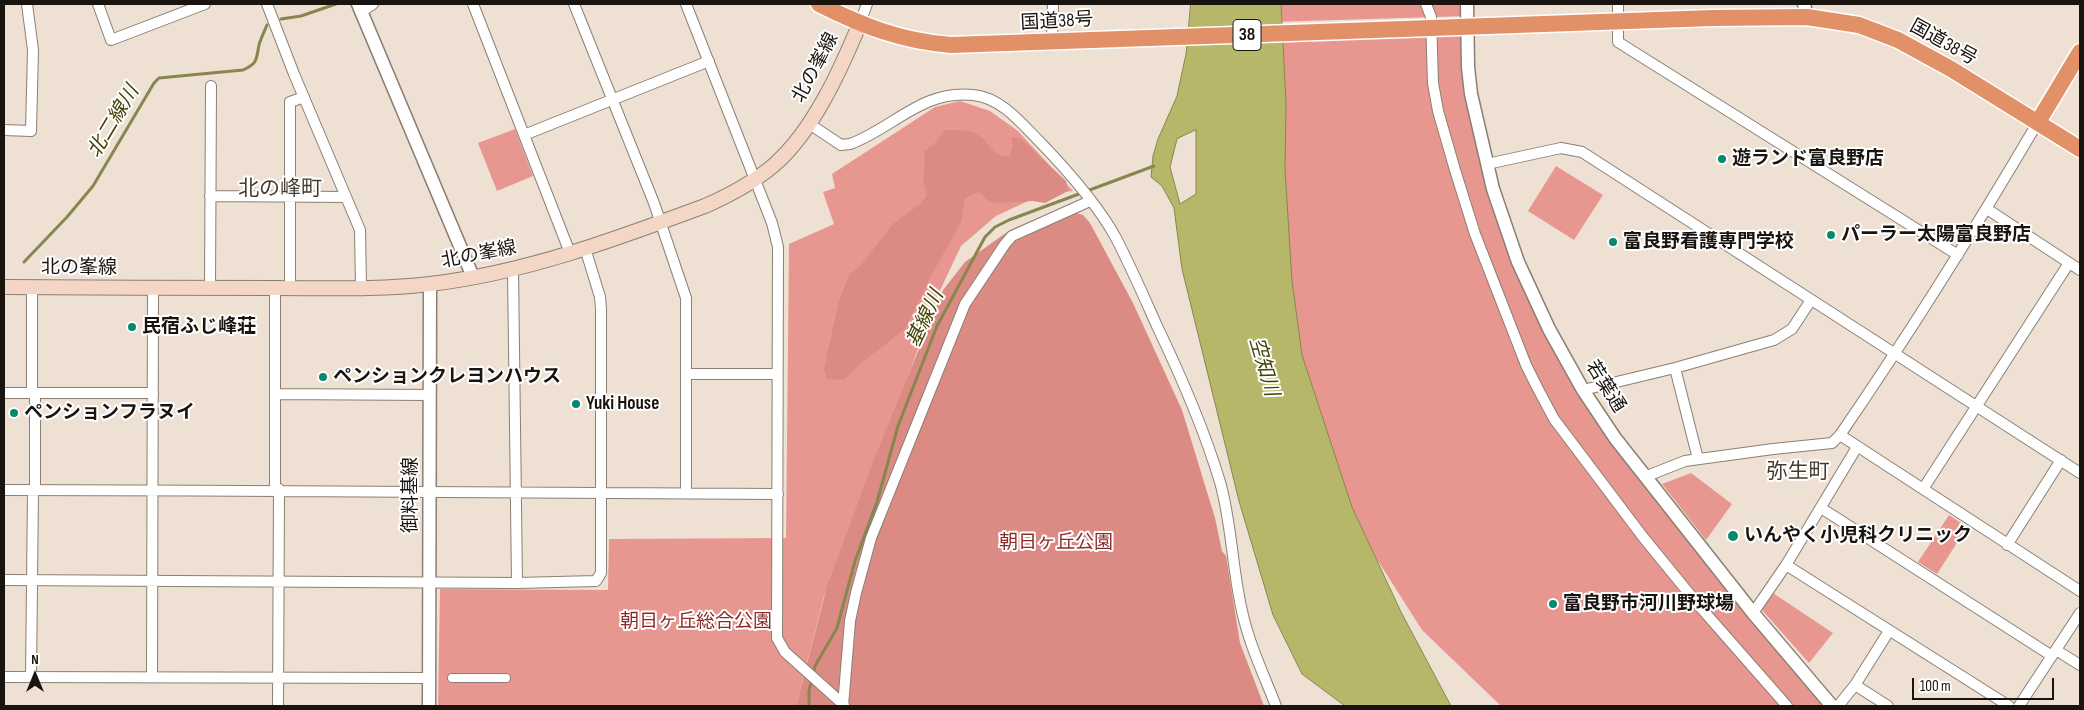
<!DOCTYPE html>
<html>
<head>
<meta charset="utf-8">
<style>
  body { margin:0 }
  #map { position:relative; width:2084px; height:710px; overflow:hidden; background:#eee1d3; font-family:"Sofia Sans Condensed",sans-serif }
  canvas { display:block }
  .frame { position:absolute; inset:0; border:5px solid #191410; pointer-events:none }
  .north { position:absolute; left:10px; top:650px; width:50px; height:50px; -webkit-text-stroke:4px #fff; paint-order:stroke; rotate:0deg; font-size:14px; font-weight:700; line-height:20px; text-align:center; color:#191410 }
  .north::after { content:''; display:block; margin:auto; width:18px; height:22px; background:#191410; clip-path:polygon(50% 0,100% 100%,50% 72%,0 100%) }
  .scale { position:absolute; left:1912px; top:678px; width:142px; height:22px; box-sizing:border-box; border:2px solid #191410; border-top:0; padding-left:6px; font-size:15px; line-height:18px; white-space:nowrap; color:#191410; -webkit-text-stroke:4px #fff; paint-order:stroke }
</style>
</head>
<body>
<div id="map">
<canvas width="2084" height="710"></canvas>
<div class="frame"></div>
<div class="north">N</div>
<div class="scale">100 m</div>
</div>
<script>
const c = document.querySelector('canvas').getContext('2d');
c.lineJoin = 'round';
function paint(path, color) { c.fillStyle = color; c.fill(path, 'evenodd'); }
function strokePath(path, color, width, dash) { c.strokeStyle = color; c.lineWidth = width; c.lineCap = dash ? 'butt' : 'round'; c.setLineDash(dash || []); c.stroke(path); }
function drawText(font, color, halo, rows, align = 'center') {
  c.font = font + ' "Sofia Sans Condensed","Noto Sans JP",sans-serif'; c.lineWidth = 4; c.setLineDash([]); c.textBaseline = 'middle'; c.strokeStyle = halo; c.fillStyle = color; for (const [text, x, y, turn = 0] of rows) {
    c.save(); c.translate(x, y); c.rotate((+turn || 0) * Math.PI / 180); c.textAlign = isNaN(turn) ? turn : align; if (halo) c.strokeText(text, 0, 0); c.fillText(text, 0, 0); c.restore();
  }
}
const green = new Path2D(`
  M 1273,4 L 1467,4 L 1467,16 L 1272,22 Z
  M 1467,35 L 1468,67 L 1504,226 L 1583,390 L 1832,706 L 1501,706 L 1422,630 L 1345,509 L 1286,318 L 1273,40 Z
  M 960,101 L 990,111 L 1018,131 L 1073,191 L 1041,195 L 996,216 L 961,246 L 936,299 L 888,432 L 824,596 L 796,706 L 438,706 L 440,589 L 608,590 L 609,539 L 786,538 L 789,244 L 834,224 L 823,192 L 835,188 L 832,174 L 935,107 Z
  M 515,129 L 533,176 L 497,191 L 478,143 Z
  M 1556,166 L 1603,195 L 1574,240 L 1528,211 Z
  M 1691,473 L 1732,504 L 1706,540 L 1662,484 Z
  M 1949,515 L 1967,527 L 1937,574 L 1918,562 Z
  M 1773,593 L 1833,633 L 1809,663 L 1762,610 Z`);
const forest = new Path2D(`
  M 945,130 C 957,130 971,129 981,137 C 992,147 993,157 1010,156 L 1013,145 L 1011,137 L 1020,138 L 1066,181 L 1068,191 L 1045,203 L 1033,201 L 996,203 L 987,200 L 979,192 L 965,198 L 961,222 L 930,278 L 905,329 L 861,363 L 844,380 L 827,379 L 824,369 L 839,301 L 849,275 L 861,265 L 893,224 L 920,204 L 927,196 L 923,180 L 925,160 L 924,151 L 934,144 Z
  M 1073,212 L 1083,215 L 1090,223 L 1133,303 L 1182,410 L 1215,518 L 1222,551 L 1226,556 L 1240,643 L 1264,706 L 796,706 L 827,586 L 875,457 L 943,290 L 965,262 L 1010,230 L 1038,218 Z`);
const water = new Path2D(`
  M 1191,4 L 1281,4 L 1286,103 L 1285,169 L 1292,281 L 1302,355 L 1352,507 L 1401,612 L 1451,706 L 1345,706 L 1302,674 L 1273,615 L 1239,501 L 1182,269 L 1174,208 L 1162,186 L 1151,177 L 1153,156 L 1158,139 L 1177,96 L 1186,54 ZM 1196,130 L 1196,194 L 1180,204 L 1170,167 L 1177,139 Z`);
const stream = new Path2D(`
  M 281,19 L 301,16 L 336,4
  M 24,262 L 67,217 L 93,186 L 154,83 L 159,78 L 243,70 C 258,63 256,60 259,45 C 261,38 264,32 267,25
  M 813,674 L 815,666 L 837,628 L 855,561 L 877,502 L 898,426 L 937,326 L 985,237 L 995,227 L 1009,220 L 1154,166
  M 809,706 L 809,690 L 812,680`);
const pedestrian = new Path2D(`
  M 452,678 L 506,678`);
const minor = new Path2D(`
  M 98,4 L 111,40 L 205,4
  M 267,4 L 294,74 L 360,230 L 361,288
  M 473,4 L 570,253
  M 574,4 L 654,203 L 686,298 L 686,493
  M 686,4 L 772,223 L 778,247 L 777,638 L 785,652 L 844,705
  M 1426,4 L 1431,17 L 1433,83 L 1438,111 L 1455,170 L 1475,234 L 1526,365 L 1538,389 L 1554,419 L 1643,537 L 1701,608 L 1787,706
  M 1618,4 L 1618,42 L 1958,255
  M 361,12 L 373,4
  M 860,23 L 867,4
  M 1052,41 L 1053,4
  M 808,123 L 841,145 L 850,144 C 892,129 923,89 973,95 C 1002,98 1021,123 1040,142 C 1066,169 1098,205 1116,238 C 1131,267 1144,297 1157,326 C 1181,376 1204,429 1220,482 C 1232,524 1232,569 1242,611 C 1249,644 1264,675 1276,706
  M 4,130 L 31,131 L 33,50 L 27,4
  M 524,135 L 709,61
  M 1487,164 L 1561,148 L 1582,152 L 2080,473
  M 210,196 L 346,197
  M 1987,209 L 2080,270
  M 513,269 L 517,583
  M 32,287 L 32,393
  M 210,288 L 211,86
  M 275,288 L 275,489
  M 290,288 L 290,102 L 304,97
  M 1675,368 L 1698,459
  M 686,374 L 777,374
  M 1583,390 L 1675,368 L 1774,340 L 1792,329 L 1811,300
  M 4,393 L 153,393
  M 275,394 L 430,395
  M 1840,435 L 2080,591
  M 1647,476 L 1685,461 L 1773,449 L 1832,443 L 1840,435 C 1910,333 1975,229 2038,122
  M 1923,489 L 2069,263
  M 4,490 C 262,491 520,491 778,494
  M 35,490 L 35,393
  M 1821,508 L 2052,656
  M 2007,545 L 2061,460
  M 1786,565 L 2009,706
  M 4,580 L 517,583 L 596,581 L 601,573 L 601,309 L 600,297 L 585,248
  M 1753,613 L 1786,565 L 1857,447
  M 2056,650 L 2080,665
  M 4,677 L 429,678
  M 31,677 L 33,490
  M 152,677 L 153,287
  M 1855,685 L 1888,706
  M 278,706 L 279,489
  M 843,706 L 850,621 L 856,593 L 871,538 L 965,304 L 1005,244 L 1012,236 L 1090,201
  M 1838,706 L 1855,685 L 1889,631
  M 2019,706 L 2080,613`);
const tertiary = new Path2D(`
  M 358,4 L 473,277
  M 1467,4 L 1468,67 L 1471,94 L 1493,189 L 1518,262 L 1549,329 L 1583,390 L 1615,438 L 1753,613 L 1832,706
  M 1804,4 L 1807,17
  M 429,706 L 430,284`);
const secondary = new Path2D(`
  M 4,287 C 94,288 185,288 275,288 C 327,288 379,290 430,284 C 525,273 616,239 705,206 C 730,195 753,183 774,165 C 813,131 840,71 860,23`);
const trunk = new Path2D(`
  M 819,4 C 863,26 901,41 951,45 L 1713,18 L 1807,17 L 1859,25 L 1898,40 L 1951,69 L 2080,149
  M 2038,122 L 2080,52`);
const markers = [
  [1722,159,5,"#05896e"],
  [1831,235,5,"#05896e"],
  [1613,242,5,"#05896e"],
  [132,327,5,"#05896e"],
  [323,377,5,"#05896e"],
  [576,404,5,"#05896e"],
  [14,413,5,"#05896e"],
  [1733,536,6,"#05896e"],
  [1553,604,5,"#05896e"]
];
const shields = [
  [1247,35,28]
];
const shieldNames = [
  ["38",1247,35]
];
const streetNames = [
  ["国道38号",1057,22,-3],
  ["国道38号",1943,43,29],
  ["北の峯線",816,68,-62],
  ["北の峯線",479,255,-11],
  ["北の峯線",79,268],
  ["若葉通",1605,387,58],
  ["御料基線",411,495,-90]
];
const poiNames = [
  ["遊ランド富良野店",1732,159],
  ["パーラー太陽富良野店",1841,235],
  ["富良野看護専門学校",1623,242],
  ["民宿ふじ峰荘",142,327],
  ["ペンションクレヨンハウス",333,377],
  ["Yuki House",586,404],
  ["ペンションフラヌイ",24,413],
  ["いんやく小児科クリニック",1744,536],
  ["富良野市河川野球場",1563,604]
];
const parkNames = [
  ["朝日ヶ丘公園",1056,543],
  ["朝日ヶ丘総合公園",696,622]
];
const waterNames = [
  ["北二線川",114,122,-59],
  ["基線川",926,319,-65],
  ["空知川",1263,367,74]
];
const quarterNames = [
  ["北の峰町",280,190],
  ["弥生町",1798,473]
];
paint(green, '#e89790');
paint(forest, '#db8b84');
paint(water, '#b7b76a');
strokePath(water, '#88864f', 1);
strokePath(stream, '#88864f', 3);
strokePath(pedestrian, '#8b7f73', 10);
strokePath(minor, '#8b7f73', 12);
strokePath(tertiary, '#8b7f73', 15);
strokePath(secondary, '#8b7f73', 16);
strokePath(trunk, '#fff', 19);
strokePath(pedestrian, '#fff', 8);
strokePath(minor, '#fff', 10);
strokePath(tertiary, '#fff', 12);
strokePath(secondary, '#f4d6c6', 14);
strokePath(trunk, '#e29067', 16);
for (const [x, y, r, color] of markers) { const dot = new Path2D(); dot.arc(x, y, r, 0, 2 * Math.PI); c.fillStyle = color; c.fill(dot); strokePath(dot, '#fff', 2); }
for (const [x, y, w] of shields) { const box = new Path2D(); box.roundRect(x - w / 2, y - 15.5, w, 31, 4); c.fillStyle = '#fff'; c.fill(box); strokePath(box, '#191410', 1); }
drawText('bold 18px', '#191410', null, shieldNames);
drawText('19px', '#191410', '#fff', streetNames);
drawText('bold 19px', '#191410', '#fff', poiNames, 'left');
drawText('19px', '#8a2b2a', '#fff', parkNames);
drawText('italic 20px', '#434304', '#fff', waterNames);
drawText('21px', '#453b30', '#fff', quarterNames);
</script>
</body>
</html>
